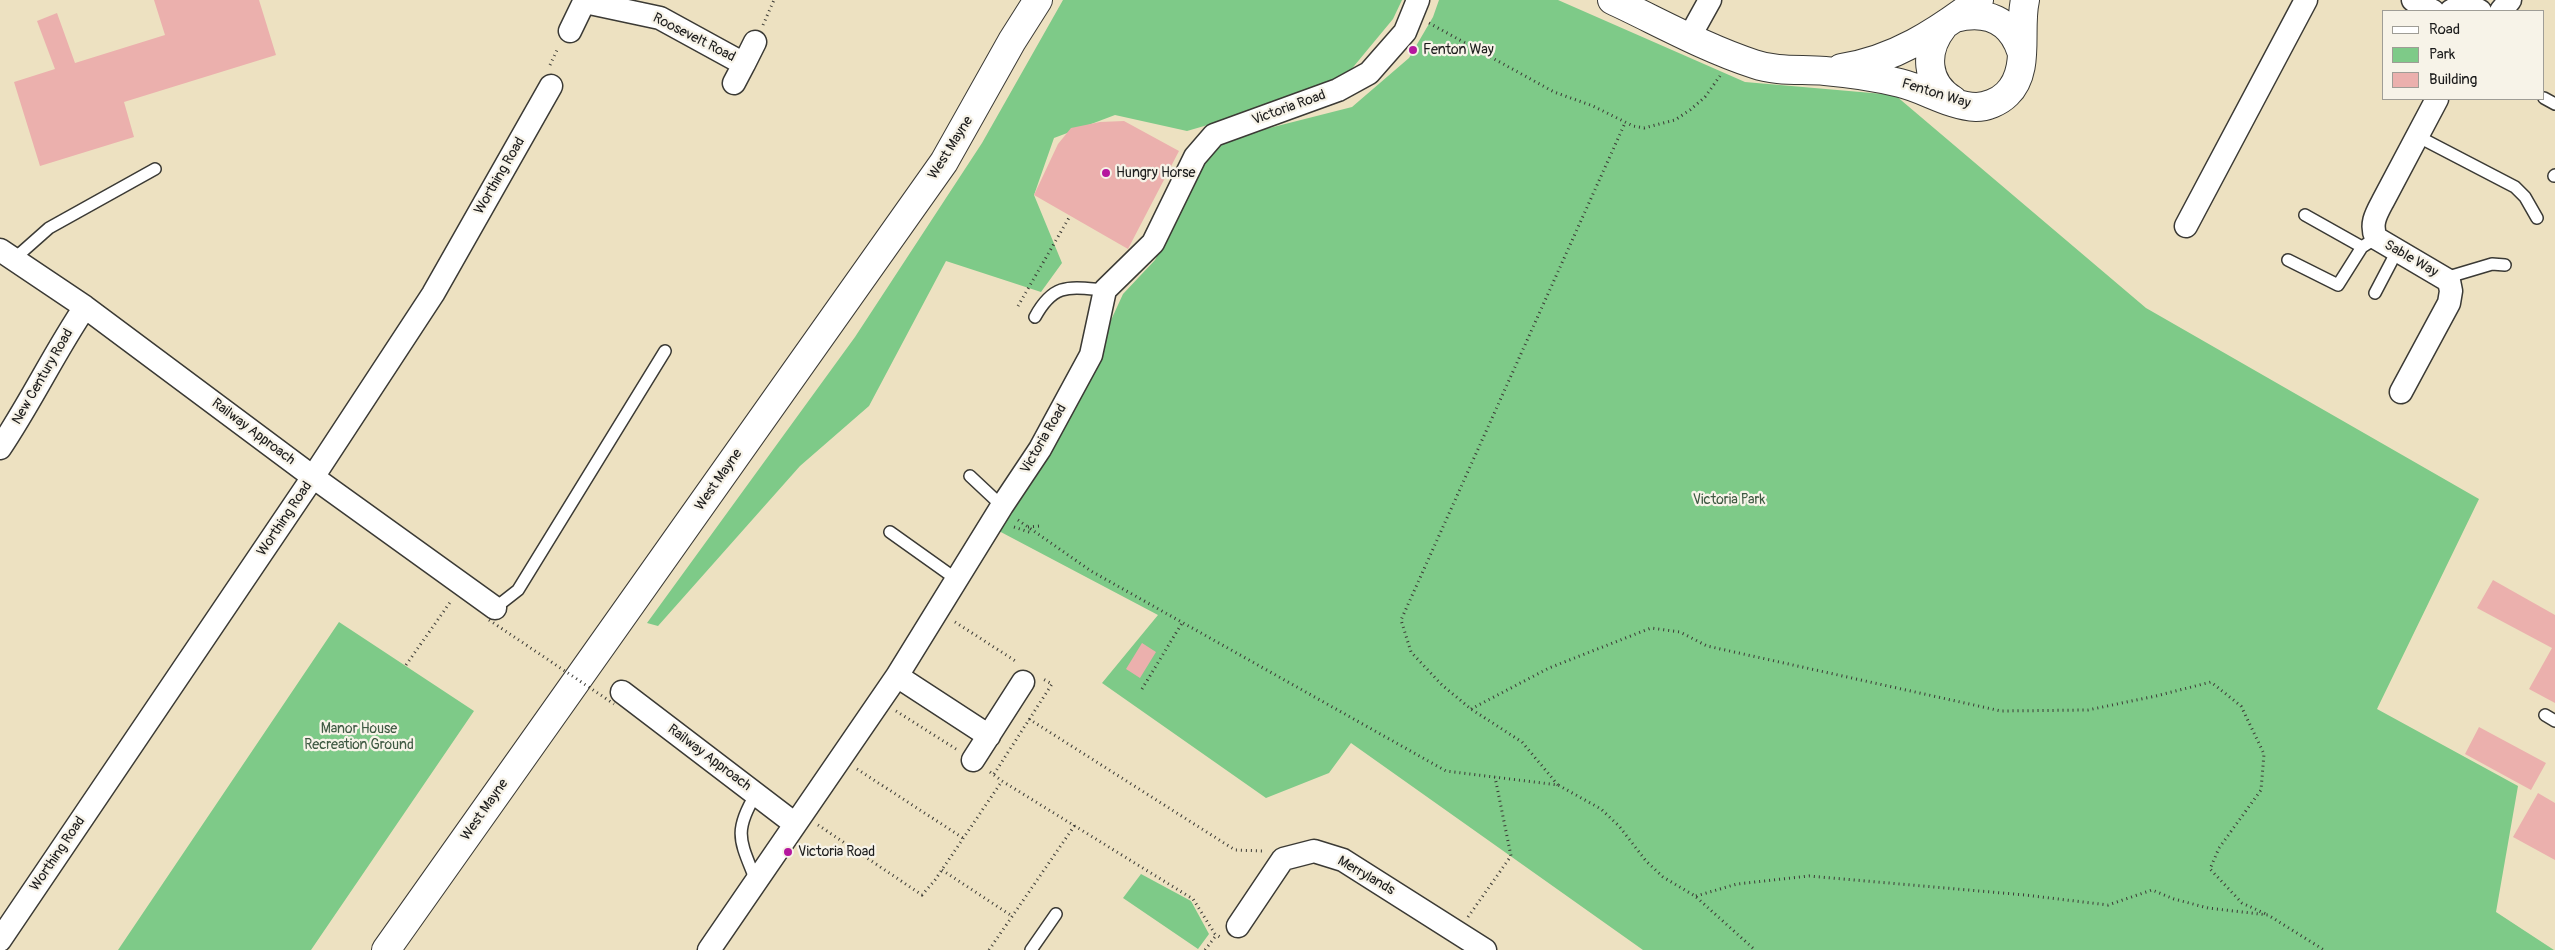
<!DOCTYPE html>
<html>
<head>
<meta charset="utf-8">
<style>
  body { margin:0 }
  #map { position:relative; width:2555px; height:950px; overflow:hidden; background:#ede1c1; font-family:Pangolin,sans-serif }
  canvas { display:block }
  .legend { position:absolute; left:2382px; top:10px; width:162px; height:90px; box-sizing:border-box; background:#f7f3e8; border:1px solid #9f9d96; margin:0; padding:6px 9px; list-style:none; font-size:15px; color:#1c1c1c }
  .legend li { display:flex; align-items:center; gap:10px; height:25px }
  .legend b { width:25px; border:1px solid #9f9d96 }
</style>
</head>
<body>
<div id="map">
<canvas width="2555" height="950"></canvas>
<ul class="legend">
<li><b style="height:6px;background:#fff"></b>Road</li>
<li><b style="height:14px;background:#7eca88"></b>Park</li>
<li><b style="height:14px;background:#ebb0ad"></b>Building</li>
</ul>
</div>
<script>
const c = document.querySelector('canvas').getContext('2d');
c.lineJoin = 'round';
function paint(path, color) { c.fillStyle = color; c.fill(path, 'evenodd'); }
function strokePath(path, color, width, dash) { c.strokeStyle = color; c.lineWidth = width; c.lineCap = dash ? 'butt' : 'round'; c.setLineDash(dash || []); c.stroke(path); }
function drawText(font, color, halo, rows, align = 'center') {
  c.font = font + ' Pangolin,sans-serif'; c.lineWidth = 4.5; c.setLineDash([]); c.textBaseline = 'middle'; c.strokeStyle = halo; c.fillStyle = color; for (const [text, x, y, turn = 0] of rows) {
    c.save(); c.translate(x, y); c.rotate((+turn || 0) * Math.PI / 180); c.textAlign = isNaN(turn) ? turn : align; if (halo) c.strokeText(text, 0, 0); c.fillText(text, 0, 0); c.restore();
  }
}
const green = new Path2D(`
  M 1063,0 L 1402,0 L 1393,19 L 1340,83 L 1280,104 L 1187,131 L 1115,115 L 1054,138 L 1034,195 L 1062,263 L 1041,292 L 946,261 L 869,406 L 800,466 L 658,626 L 647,623 L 855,337 L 982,143 Z
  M 1439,0 L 1558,0 L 1745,82 L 1895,95 L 2146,308 L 2479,499 L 2377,709 L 2518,786 L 2496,912 L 2554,950 L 1643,950 L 1351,743 L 1329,773 L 1266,798 L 1102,683 L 1158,615 L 997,530 L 1101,342 L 1123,294 L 1155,260 L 1209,154 L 1226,139 L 1352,107 L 1409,58 L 1433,17 Z
  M 339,622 L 474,711 L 311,950 L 118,950 Z
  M 1141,874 L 1191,901 L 1209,934 L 1198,949 L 1123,898 Z`);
const building = new Path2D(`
  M 154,0 L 259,0 L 276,55 L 124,102 L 134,137 L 40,166 L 14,82 L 55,69 L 37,21 L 57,13 L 75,63 L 165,35 Z
  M 1124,121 L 1179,151 L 1128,249 L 1034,195 L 1058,144 L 1071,128 L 1100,122 Z
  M 2493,580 L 2555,615 L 2555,703 L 2529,689 L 2552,648 L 2477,608 Z
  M 1142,643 L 1156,652 L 1140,678 L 1126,669 Z
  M 2479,727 L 2546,763 L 2531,790 L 2465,754 Z
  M 2538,793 L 2555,803 L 2555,860 L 2513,837 Z`);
const path = new Path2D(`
  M 1429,23 L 1554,92 L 1593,106 L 1633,126 L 1644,128 L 1675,120 L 1690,110 L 1705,97 L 1720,76
  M 763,25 L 774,0
  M 550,65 L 558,48
  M 1018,306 L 1070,216
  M 1018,520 L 1091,571 L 1446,771 L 1558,785 L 1601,809 L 1619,826 L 1646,861 L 1663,877 L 1695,896 L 1755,950
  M 1014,527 L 1032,533
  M 1028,527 L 1040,526
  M 955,622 L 1017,662
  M 406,665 L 451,601
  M 1142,689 L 1182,623
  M 1471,709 L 1549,668 L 1651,628 L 1680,632 L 1707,646 L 2001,711 L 2088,710 L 2156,696 L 2211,682 L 2241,706 L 2264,754 L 2261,790 L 2219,848 L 2210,869 L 2242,903 L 2268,915
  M 896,711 L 956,749
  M 1029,719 L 1235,850 L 1263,851
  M 857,769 L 963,838
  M 990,772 L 1002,781 L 1193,899 L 1215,934 L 1220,937
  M 994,774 L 1052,684 L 1043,679
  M 1558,785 L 1522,742 L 1471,709 L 1442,685 L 1411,652 L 1401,620 L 1625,123
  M 818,825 L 922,895 L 935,880 L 1002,781
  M 942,870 L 1012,916
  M 1696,896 L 1737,884 L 1809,876 L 2025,895 L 2108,905 L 2152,890 L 2174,899 L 2208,908 L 2268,915 L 2324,950
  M 1468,917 L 1511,856 L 1495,777
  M 989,950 L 1075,825
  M 1205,950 L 1217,934`);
const service = new Path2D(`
  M 2544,98 L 2555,104
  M 2417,136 L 2515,187 L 2525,197 L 2537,218
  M 2554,176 L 2555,175
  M 2305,215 L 2362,247
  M 14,259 L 49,228 L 155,169
  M 2288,260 L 2338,285 L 2362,247 L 2376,238
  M 2445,278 L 2492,264 L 2505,265
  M 2375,293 L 2397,251
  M 1035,317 C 1054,282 1070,287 1105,290
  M 970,476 L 1002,506
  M 890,532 L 956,579
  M 495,608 L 518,590 L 665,351
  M 2545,715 L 2555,721
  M 756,794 C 732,833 741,842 756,881
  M 1031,950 L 1056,914`);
const minor = new Path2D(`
  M 2413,0 L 2433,11
  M 585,2 L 660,18 L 744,64 L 734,83
  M 2451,11 C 2460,5 2470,6 2480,11
  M 2501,11 L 2510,0
  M 570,31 L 585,0
  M 1690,36 L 1710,0
  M 744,64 L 755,42
  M 2186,226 L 2306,0
  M 0,250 L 85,307 L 313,477 L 495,608
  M 2401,392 L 2449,303 L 2451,291 L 2449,281 L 2376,238 C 2370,224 2376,214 2383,201 L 2437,99
  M 0,448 C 31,402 54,353 85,307
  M 897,676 L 989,736
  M 622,692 L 795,824
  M 973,760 L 1023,682
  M 1238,926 L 1283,859 L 1314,851 L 1343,860 L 1485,950
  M 0,940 L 313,477 L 433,294 L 551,86
  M 709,950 L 897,676 L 1002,506 L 1040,449 L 1091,355 L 1105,290 L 1153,243 L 1195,157 L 1214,135 L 1338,90 L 1369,73 L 1405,32 L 1418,0`);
const tertiary = new Path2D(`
  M 1612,0 C 1659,22 1705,48 1754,64 C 1777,72 1801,69 1825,71 C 1850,73 1876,77 1900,83 C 1925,89 1950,106 1976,107 C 1986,107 1999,102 2007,94 C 2031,71 2018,30 2025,0
  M 1955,18 C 1986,10 2011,20 2021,51
  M 1943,27 C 1924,51 1925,83 1953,100
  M 1841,68 C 1894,60 1937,32 1979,0`);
const secondary = new Path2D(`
  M 386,950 L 944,162 L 1012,41 L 1038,0`);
const pathBridge = new Path2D(`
  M 489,620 L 614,704`);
const markers = [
  [1413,50,5,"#b5179e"],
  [1106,173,5,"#b5179e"],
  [788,852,5,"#b5179e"]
];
const streetNames = [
  ["Roosevelt Road",694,38,27],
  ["Fenton Way",1936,94,17],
  ["Victoria Road",1289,108,-20],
  ["West Mayne",951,148,-58],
  ["Worthing Road",500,176,-60],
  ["Sable Way",2411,259,30],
  ["New Century Road",43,377,-60],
  ["Railway Approach",253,432,37],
  ["Victoria Road",1044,439,-60],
  ["West Mayne",719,480,-55],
  ["Worthing Road",285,519,-56],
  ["Railway Approach",709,758,37],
  ["West Mayne",485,810,-55],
  ["Worthing Road",58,854,-56],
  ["Merrylands",1366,876,30]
];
const poiNames = [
  ["Fenton Way",1423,50],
  ["Hungry Horse",1116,173],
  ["Victoria Road",798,852]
];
const parkNames = [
  ["Victoria Park",1729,500],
  ["Manor House",359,729],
  ["Recreation Ground",359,745]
];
paint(green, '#7eca88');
paint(building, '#ebb0ad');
strokePath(service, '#3b3a35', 14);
strokePath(minor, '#3b3a35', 25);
strokePath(tertiary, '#3b3a35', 30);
strokePath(secondary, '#3b3a35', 30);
strokePath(path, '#3b3a35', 3, [1, 4]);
strokePath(service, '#fff', 11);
strokePath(minor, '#fff', 22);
strokePath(tertiary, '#fff', 28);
strokePath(secondary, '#fff', 28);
strokePath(pathBridge, '#3b3a35', 3, [1, 4]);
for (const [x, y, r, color] of markers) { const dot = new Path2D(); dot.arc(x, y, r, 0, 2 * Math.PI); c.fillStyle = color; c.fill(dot); strokePath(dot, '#f7f3e8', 2); }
drawText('14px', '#1c1c1c', '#f7f3e8', streetNames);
drawText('14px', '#1c1c1c', '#f7f3e8', poiNames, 'left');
drawText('14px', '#3e5942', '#f7f3e8', parkNames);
</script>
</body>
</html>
